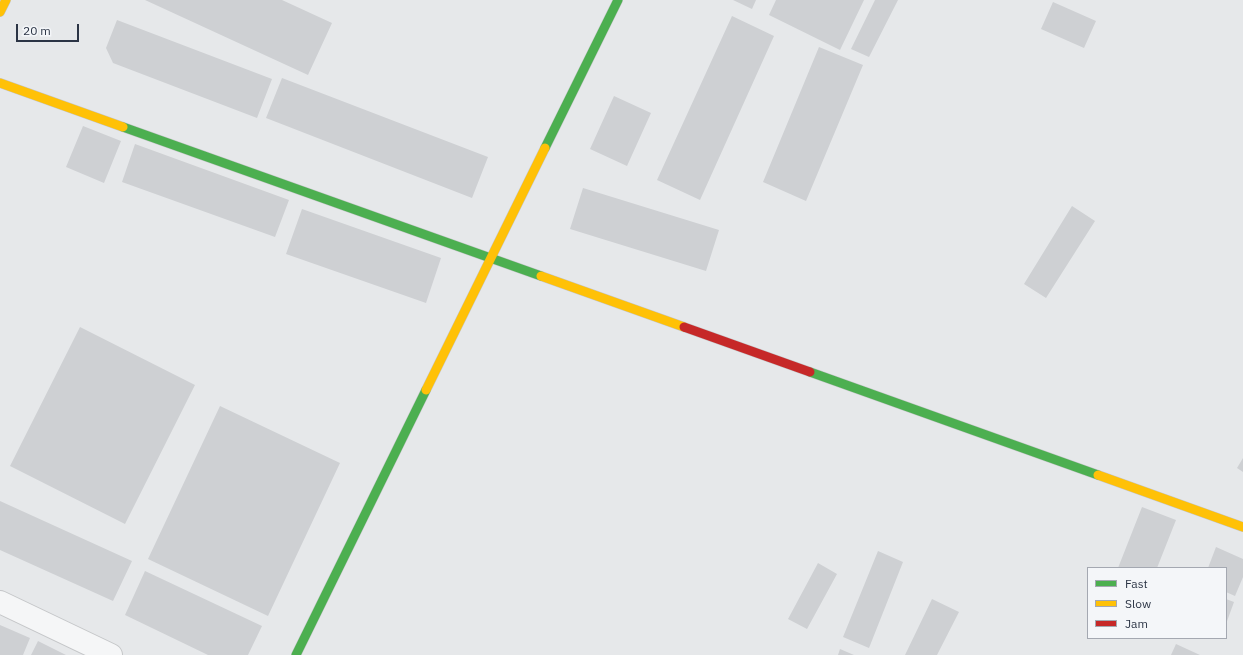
<!DOCTYPE html>
<html>
<head>
<meta charset="utf-8">
<style>
  body { margin:0 }
  #map { position:relative; width:1243px; height:655px; overflow:hidden; background:#e6e8ea; font-family:"IBM Plex Sans",sans-serif }
  canvas { display:block }
  .legend { position:absolute; left:1087px; top:567px; width:140px; height:72px; box-sizing:border-box; background:#f4f6f9; border:1px solid #a4a8b1; margin:0; padding:5px 7px; list-style:none; font-size:12px; color:#2b3445 }
  .legend li { display:flex; align-items:center; gap:8px; height:20px }
  .legend b { width:20px; border:1px solid #a4a8b1 }
  .scale { position:absolute; left:16px; top:24px; width:63px; height:18px; box-sizing:border-box; border:2px solid #2b3445; border-top:0; padding-left:5px; font-size:12px; line-height:14px; white-space:nowrap; color:#2b3445; -webkit-text-stroke:3px #f4f6f9; paint-order:stroke }
</style>
</head>
<body>
<div id="map">
<canvas width="1243" height="655"></canvas>
<ul class="legend">
<li><b style="height:5px;background:#4caf50"></b>Fast</li>
<li><b style="height:5px;background:#ffc107"></b>Slow</li>
<li><b style="height:5px;background:#c62828"></b>Jam</li>
</ul>
<div class="scale">20 m</div>
</div>
<script>
const c = document.querySelector('canvas').getContext('2d');
c.lineJoin = 'round';
function paint(path, color) { c.fillStyle = color; c.fill(path, 'evenodd'); }
function strokePath(path, color, width, dash) { c.strokeStyle = color; c.lineWidth = width; c.lineCap = dash ? 'butt' : 'round'; c.setLineDash(dash || []); c.stroke(path); }
const building = new Path2D(`
  M 145,0 L 282,0 L 332,23 L 308,75 Z
  M 733,0 L 756,0 L 752,9 Z
  M 776,0 L 864,0 L 840,50 L 769,15 Z
  M 875,0 L 898,0 L 869,57 L 851,49 Z
  M 1053,2 L 1096,21 L 1084,48 L 1041,29 Z
  M 732,16 L 774,36 L 700,200 L 657,180 Z
  M 117,20 L 272,79 L 257,118 L 113,63 L 106,48 Z
  M 819,47 L 863,65 L 806,201 L 763,182 Z
  M 282,78 L 488,157 L 472,198 L 266,118 Z
  M 614,96 L 651,113 L 627,166 L 590,149 Z
  M 83,126 L 121,141 L 104,183 L 66,167 Z
  M 135,144 L 289,200 L 275,237 L 122,182 Z
  M 583,188 L 719,230 L 706,271 L 570,229 Z
  M 1072,206 L 1095,221 L 1046,298 L 1024,284 Z
  M 302,209 L 441,258 L 426,303 L 286,254 Z
  M 80,327 L 195,385 L 125,524 L 10,466 Z
  M 220,406 L 340,463 L 268,616 L 148,559 Z
  M 1243,458 L 1243,472 L 1237,468 Z
  M 0,501 L 132,561 L 113,601 L 0,550 Z
  M 1142,507 L 1176,520 L 1157,568 L 1118,568 Z
  M 1216,547 L 1243,559 L 1243,577 L 1235,596 L 1226,592 L 1226,568 L 1208,568 Z
  M 878,551 L 903,562 L 869,648 L 843,637 Z
  M 818,563 L 837,574 L 807,629 L 788,619 Z
  M 145,571 L 262,626 L 248,655 L 208,655 L 125,615 Z
  M 932,599 L 959,612 L 937,655 L 905,655 Z
  M 1226,599 L 1234,602 L 1226,624 Z
  M 0,625 L 30,638 L 23,655 L 0,655 Z
  M 38,641 L 66,655 L 31,655 Z
  M 1176,644 L 1200,655 L 1171,655 Z
  M 840,649 L 854,655 L 838,655 Z`);
const street = new Path2D(`
  M 0,602 L 111,655`);
const fast = new Path2D(`
  M 123,127 L 541,276
  M 545,148 L 618,0
  M 810,372 L 1098,475
  M 296,655 L 426,390`);
const slow = new Path2D(`
  M 0,12 L 6,0
  M 0,83 L 123,127
  M 541,276 L 684,327
  M 426,390 L 545,148
  M 1098,475 L 1243,527`);
const jam = new Path2D(`
  M 684,327 L 810,372`);
paint(building, '#ced0d3');
strokePath(street, '#c4c6c8', 24);
strokePath(fast, '#c4c6c8', 10);
strokePath(slow, '#c4c6c8', 10);
strokePath(jam, '#c4c6c8', 10);
strokePath(street, '#f5f6f7', 22);
strokePath(fast, '#4caf50', 9);
strokePath(slow, '#ffc107', 9);
strokePath(jam, '#c62828', 9);
</script>
</body>
</html>
